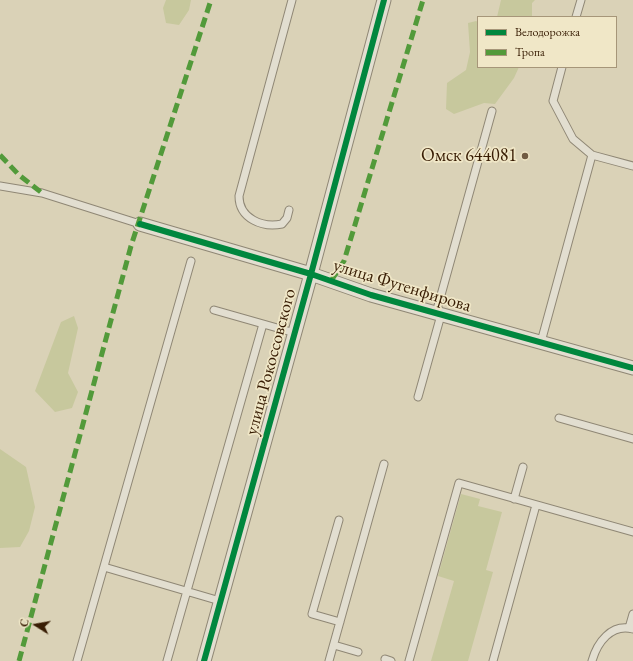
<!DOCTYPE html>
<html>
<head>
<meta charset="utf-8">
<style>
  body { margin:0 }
  #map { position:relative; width:633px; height:661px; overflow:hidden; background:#dad2b7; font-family:"EB Garamond",serif }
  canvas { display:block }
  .legend { position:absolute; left:477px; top:16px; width:140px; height:52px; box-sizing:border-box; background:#f0e7c7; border:1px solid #a69679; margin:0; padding:5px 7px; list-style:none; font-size:12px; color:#381d04 }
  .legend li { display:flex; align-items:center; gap:8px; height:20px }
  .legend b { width:20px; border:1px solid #a69679 }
  .north { position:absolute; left:16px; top:605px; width:40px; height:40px; -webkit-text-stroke:3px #f0e7c7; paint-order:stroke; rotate:281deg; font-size:11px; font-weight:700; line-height:16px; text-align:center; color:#381d04 }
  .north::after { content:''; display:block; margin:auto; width:14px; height:18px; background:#381d04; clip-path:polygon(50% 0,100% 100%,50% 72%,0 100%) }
</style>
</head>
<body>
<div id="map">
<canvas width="633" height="661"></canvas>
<ul class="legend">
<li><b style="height:5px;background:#00873e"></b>Велодорожка</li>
<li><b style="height:5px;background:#529a3a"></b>Тропа</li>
</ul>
<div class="north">С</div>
</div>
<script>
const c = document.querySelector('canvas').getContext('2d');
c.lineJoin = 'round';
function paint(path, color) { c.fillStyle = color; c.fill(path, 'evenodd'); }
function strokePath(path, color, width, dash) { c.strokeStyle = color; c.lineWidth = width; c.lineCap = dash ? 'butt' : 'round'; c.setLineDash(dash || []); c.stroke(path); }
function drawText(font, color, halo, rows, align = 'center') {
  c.font = font + ' "EB Garamond",serif'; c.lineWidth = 3.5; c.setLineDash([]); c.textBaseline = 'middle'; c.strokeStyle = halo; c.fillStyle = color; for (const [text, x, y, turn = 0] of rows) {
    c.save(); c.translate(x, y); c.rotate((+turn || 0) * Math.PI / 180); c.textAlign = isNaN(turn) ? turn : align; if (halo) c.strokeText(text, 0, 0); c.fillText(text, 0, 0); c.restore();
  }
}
const green = new Path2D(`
  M 166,0 L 191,0 L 189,10 L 179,25 L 166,23 L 163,8 Z
  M 501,0 L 535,0 L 532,3 L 532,17 L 497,17 Z
  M 476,21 L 478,22 L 478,67 L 519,67 L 514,78 L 495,104 L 484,103 L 454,114 L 446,109 L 447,83 L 466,70 L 470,52 L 468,23 Z
  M 74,316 L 78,328 L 68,373 L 78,392 L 72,408 L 55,412 L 35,391 L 61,322 Z
  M 0,449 L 26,467 L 35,507 L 29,531 L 20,547 L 0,548 Z
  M 461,494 L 480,499 L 478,506 L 502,512 L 486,570 L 493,572 L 468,661 L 431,661 L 454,581 L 438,576 Z`);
const service = new Path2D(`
  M 576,17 L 581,0
  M 592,155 L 633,166
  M 0,186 L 42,193 L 140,224
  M 289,210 L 287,218 L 282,224 C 263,228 239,219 239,196 L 292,0
  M 214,310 L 295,333
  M 436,313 L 492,111
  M 541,342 L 592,155 L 573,139 L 553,101 L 562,67
  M 418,397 L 441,315
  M 559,418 L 633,439
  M 514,499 L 523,467
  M 339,520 L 312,614 L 340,622
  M 104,567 L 220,601
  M 629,628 L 633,614
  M 334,645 L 358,652
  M 385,659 L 391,661
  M 77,661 L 191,261
  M 167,661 L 263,324
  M 329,661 L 384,464
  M 409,661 L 459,483 L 633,532
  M 493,661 L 536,505
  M 592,661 C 597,643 611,623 633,629`);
const minor = new Path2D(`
  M 140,224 L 311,274 L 371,295 L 633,368
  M 204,661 L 311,274 L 384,0`);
const quiet = new Path2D(`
  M 0,155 L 19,175 L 42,193
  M 331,281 L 344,261 L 423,0
  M 19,661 L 131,246 L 211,0`);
const cycleway = new Path2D(`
  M 140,224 L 311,274 L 371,295 L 633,368
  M 204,661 L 311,274 L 384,0`);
const markers = [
  [525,156,4,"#715c43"]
];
const poiNames = [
  ["Омск 644081",517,156]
];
const streetNames = [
  ["улица Фугенфирова",402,286,17],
  ["улица Рокоссовского",271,362,-75]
];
paint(green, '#c7c89d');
strokePath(service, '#8f8775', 9);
strokePath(minor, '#8f8775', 15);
strokePath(service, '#e2ded0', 7);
strokePath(minor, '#e2ded0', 13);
strokePath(quiet, '#529a3a', 5, [10, 5]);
strokePath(cycleway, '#00873e', 6);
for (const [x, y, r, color] of markers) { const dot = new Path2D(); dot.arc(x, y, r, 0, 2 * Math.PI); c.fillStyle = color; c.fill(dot); strokePath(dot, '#f0e7c7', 1.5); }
drawText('18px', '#381d04', '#f0e7c7', poiNames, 'right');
drawText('18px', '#381d04', '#f0e7c7', streetNames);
</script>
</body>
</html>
